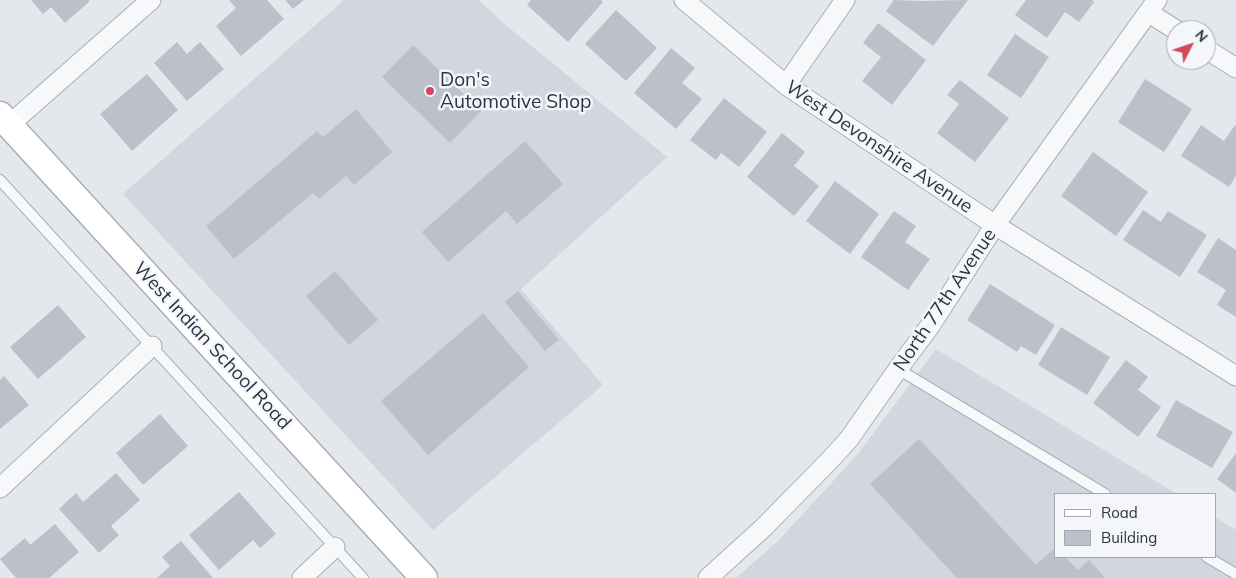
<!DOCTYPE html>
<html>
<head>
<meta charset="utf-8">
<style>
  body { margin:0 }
  #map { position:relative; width:1236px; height:578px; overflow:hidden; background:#e4e7ec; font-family:Mulish,sans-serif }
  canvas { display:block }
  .legend { position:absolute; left:1054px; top:493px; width:162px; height:65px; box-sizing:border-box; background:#f4f6f9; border:1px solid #a4a8b1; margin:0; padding:6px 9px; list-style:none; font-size:15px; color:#2b3445 }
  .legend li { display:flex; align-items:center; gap:10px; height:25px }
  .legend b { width:25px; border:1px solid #a4a8b1 }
  .north { position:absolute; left:1166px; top:20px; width:50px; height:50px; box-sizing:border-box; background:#f4f6f9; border:1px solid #a4a8b1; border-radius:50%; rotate:49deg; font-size:14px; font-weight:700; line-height:20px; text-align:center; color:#2b3445 }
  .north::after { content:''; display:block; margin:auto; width:18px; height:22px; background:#d1495b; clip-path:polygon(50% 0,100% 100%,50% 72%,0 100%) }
</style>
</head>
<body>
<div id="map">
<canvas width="1236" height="578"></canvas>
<ul class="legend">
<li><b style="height:6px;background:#fff"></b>Road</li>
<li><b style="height:14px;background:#bbc0ca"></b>Building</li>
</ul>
<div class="north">N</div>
</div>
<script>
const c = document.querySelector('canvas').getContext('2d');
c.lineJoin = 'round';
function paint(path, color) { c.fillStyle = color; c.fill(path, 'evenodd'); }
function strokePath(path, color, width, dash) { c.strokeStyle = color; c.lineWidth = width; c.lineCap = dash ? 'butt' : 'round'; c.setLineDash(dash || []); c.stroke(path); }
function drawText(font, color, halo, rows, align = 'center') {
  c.font = font + ' Mulish,sans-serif'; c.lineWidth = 5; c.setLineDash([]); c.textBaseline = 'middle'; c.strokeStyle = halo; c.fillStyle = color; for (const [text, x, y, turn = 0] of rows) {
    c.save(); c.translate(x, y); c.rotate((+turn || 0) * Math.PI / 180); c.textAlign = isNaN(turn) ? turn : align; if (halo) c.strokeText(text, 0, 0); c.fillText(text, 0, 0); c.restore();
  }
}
const built = new Path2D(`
  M 344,0 L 479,0 L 501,21 L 667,157 L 521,289 L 603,385 L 433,530 L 123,194 Z
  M 936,349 L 1177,494 L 1055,494 L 1055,557 L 1215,557 L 1215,517 L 1236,530 L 1236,578 L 736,578 L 778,541 L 857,455 Z`);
const building = new Path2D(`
  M 31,0 L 88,0 L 90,1 L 65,23 L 51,7 L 43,14 Z
  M 229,0 L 267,0 L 284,19 L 241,56 L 216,26 L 236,8 Z
  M 285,0 L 304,0 L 293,9 Z
  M 531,0 L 601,0 L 603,2 L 568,42 L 527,5 Z
  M 894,0 L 921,1 L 968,0 L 933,46 L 886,11 Z
  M 1026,0 L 1092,0 L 1094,2 L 1079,22 L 1065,12 L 1047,38 L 1015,15 Z
  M 616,10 L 657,48 L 626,81 L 585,44 Z
  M 878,23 L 926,60 L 892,105 L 862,81 L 881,57 L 863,43 Z
  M 1015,34 L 1049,57 L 1021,98 L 987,75 Z
  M 177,42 L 187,54 L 200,42 L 224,69 L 187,101 L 154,63 Z
  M 413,45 L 481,111 L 450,143 L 382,77 Z
  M 671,48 L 695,68 L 682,83 L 702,99 L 676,129 L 634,93 Z
  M 147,74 L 178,110 L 132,151 L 100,114 Z
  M 1145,79 L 1192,109 L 1164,152 L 1118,122 Z
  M 960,80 L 1009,118 L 975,162 L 937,133 L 959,104 L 947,95 Z
  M 724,98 L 767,132 L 739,167 L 721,153 L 716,160 L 690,140 Z
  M 356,109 L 392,152 L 354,185 L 346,176 L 319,199 L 313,193 L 234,259 L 206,226 L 317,131 L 323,137 Z
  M 1201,125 L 1224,141 L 1235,125 L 1236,126 L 1236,176 L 1229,187 L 1181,156 Z
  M 782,133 L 805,152 L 794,166 L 819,186 L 794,216 L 747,177 Z
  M 525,141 L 563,184 L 517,224 L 506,211 L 448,262 L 422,232 Z
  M 1093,152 L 1148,192 L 1116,236 L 1061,196 Z
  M 835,181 L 879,214 L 850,254 L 806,221 Z
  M 1143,210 L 1161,222 L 1168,211 L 1207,235 L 1180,277 L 1123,240 Z
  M 894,211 L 916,226 L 905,242 L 930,259 L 908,290 L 861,257 Z
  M 1218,238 L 1236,250 L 1236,317 L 1217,305 L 1226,290 L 1197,272 Z
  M 335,271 L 378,320 L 349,345 L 306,296 Z
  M 990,284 L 1055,325 L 1036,355 L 1021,346 L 1017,352 L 967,320 Z
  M 518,291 L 559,340 L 545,351 L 505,302 Z
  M 58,305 L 86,337 L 38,379 L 10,347 Z
  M 483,313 L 529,367 L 428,455 L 381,401 Z
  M 1061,327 L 1110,357 L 1087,395 L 1038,365 Z
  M 1126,360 L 1148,377 L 1138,390 L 1161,407 L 1138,437 L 1093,403 Z
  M 4,376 L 29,405 L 0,429 L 0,380 Z
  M 1176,400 L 1233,432 L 1212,468 L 1156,436 Z
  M 160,414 L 188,446 L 143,485 L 116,453 Z
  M 919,439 L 1036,565 L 1055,548 L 1055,557 L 1065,557 L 1078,570 L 1089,560 L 1105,578 L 957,578 L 870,484 Z
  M 1236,453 L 1236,493 L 1217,479 Z
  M 116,473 L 140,500 L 111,526 L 119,535 L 99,553 L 59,509 L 76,493 L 83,502 Z
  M 239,492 L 276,534 L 260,548 L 253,540 L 219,570 L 189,535 Z
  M 55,524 L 79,552 L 49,578 L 16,578 L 0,559 L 25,538 L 30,545 Z
  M 181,541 L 213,578 L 157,578 L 170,566 L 162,557 Z`);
const lane = new Path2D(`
  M 0,180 L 363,578
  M 898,369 L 1105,494
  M 1207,557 L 1236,574`);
const street = new Path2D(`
  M 684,0 L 786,85 L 995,225 L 1236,376
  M 1149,13 L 1176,30
  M 1206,49 L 1236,68
  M 786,85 L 845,0
  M 9,125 L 151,0
  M 0,488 L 152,346
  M 302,578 L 335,547
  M 708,578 L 763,528 L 829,461 L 849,439 L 898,369 L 930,326 L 995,225 L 1157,0`);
const secondary = new Path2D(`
  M 0,115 L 424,578`);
const markers = [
  [430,91,5,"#d1495b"]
];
const poiNames = [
  ["Don's",440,80],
  ["Automotive Shop",440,102]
];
const streetNames = [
  ["West Devonshire Avenue",879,147,34],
  ["North 77th Avenue",945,300,-56],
  ["West Indian School Road",212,346,47]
];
paint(built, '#d2d6de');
paint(building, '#bbc0ca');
strokePath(lane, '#a9aeb7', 12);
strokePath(street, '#a9aeb7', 21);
strokePath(secondary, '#a9aeb7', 29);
strokePath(lane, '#f7f8fa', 10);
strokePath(street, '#f7f8fa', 19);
strokePath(secondary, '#fff', 26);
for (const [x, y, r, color] of markers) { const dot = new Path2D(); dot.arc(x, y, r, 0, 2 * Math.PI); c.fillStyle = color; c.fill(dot); strokePath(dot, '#f4f6f9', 2); }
drawText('19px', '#2b3445', '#f4f6f9', poiNames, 'left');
drawText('19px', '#2b3445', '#f4f6f9', streetNames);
</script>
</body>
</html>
